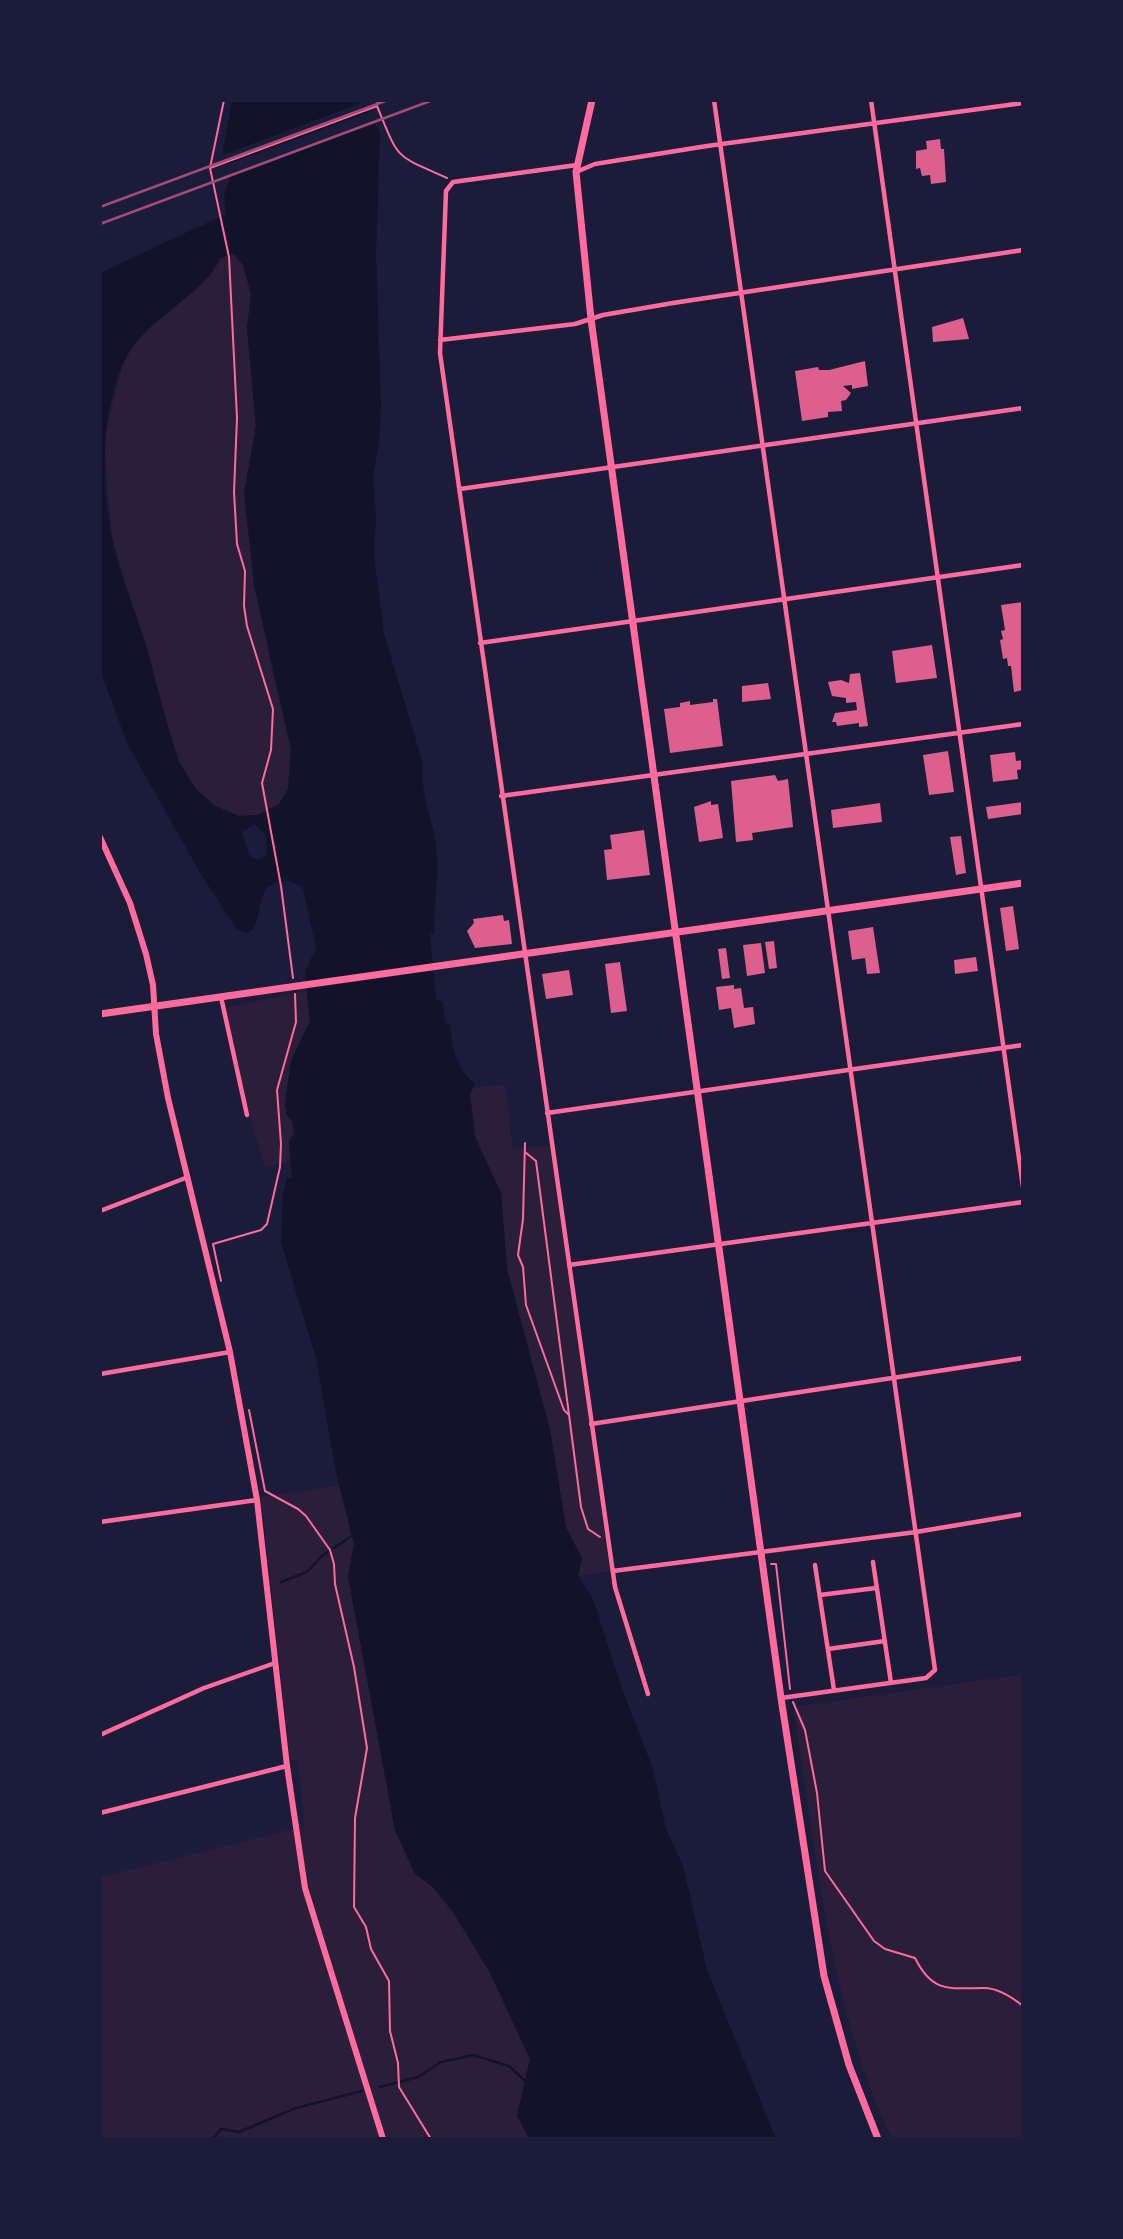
<!DOCTYPE html>
<html>
<head>
<meta charset="utf-8">
<style>
  body { margin:0 }
  #map { position:relative; width:1123px; height:2239px; overflow:hidden; background:#1b1b3a; font-family:Commissioner,sans-serif }
  canvas { display:block }
  .frame { position:absolute; inset:0; border:102px solid #1b1b3a; pointer-events:none }
</style>
</head>
<body>
<div id="map">
<canvas width="1123" height="2239"></canvas>
<div class="frame"></div>
</div>
<script>
const c = document.querySelector('canvas').getContext('2d');
c.lineJoin = 'round';
function paint(path, color) { c.fillStyle = color; c.fill(path, 'evenodd'); }
function strokePath(path, color, width, dash) { c.strokeStyle = color; c.lineWidth = width; c.lineCap = dash ? 'butt' : 'round'; c.setLineDash(dash || []); c.stroke(path); }
const green = new Path2D(`
  M 234,254 L 243,265 L 251,294 L 247,329 L 256,426 L 244,493 L 270,662 L 291,749 L 288,789 L 279,804 L 258,815 L 238,816 L 215,806 L 195,788 L 179,762 L 112,537 L 104,440 L 122,365 L 133,345 L 147,328 L 169,313 L 220,258 Z
  M 307,990 L 310,1021 L 291,1061 L 285,1104 L 294,1129 L 289,1141 L 290,1161 L 265,1168 L 239,1080 L 226,1008 Z
  M 505,1084 L 513,1149 L 552,1145 L 613,1571 L 578,1576 L 582,1558 L 566,1528 L 550,1430 L 507,1269 L 501,1193 L 475,1137 L 470,1094 L 473,1088 Z
  M 340,1485 L 354,1544 L 348,1577 L 395,1830 L 415,1874 L 432,1886 L 453,1912 L 489,1971 L 531,2059 L 517,2116 L 528,2137 L 532,2139 L 386,2139 L 385,2135 L 378,2136 L 379,2139 L 100,2139 L 100,1877 L 305,1826 L 297,1760 L 290,1760 L 261,1497 Z
  M 1023,1674 L 1023,2139 L 892,2139 C 829,2006 817,1856 794,1712 L 799,1706 Z`);
const water = new Path2D(`
  M 232,100 L 361,100 L 380,132 L 376,255 L 381,407 L 379,445 L 373,474 L 376,517 L 374,556 L 384,634 L 423,764 C 419,795 436,825 437,856 C 438,882 434,908 434,934 L 430,934 L 436,999 L 443,1004 L 445,1023 L 450,1024 C 453,1049 455,1067 475,1084 L 470,1094 L 475,1137 L 501,1193 L 507,1269 L 550,1430 L 566,1528 L 582,1558 L 578,1576 L 593,1599 L 621,1686 L 653,1769 L 666,1829 L 683,1866 L 707,1970 L 776,2139 L 528,2137 L 517,2116 L 530,2059 L 489,1971 L 453,1912 L 432,1886 L 415,1874 L 395,1830 L 348,1576 L 354,1544 L 336,1472 L 316,1358 L 281,1242 L 283,1195 L 287,1178 L 292,1177 L 289,1141 L 294,1135 L 293,1122 L 287,1116 L 285,1104 L 291,1061 L 310,1021 L 305,972 L 316,948 L 303,888 C 297,884 290,880 282,881 C 255,884 263,913 253,930 L 246,933 L 237,929 L 202,876 L 128,745 L 100,670 L 100,273 L 226,214 L 224,196 L 230,178 L 223,151 ZM 234,254 L 243,265 L 251,294 L 247,329 L 256,426 L 244,493 L 254,585 L 291,749 L 288,789 L 279,804 L 258,815 L 239,816 L 215,806 L 195,788 L 179,762 C 166,725 158,687 147,649 C 137,612 119,576 112,538 C 101,483 100,406 127,356 C 147,318 208,292 220,258 ZM 255,824 L 266,836 L 267,856 L 258,859 L 249,855 L 242,832 Z`);
const pier = new Path2D(`
  M 366,101 L 370,108 L 222,162 L 220,156 Z
  M 372,111 L 378,122 L 227,178 L 223,166 Z`);
const stream = new Path2D(`
  M 281,1582 L 307,1572 L 323,1555 L 352,1536
  M 380,2087 L 418,2077 L 441,2062 L 473,2055 L 509,2066 L 526,2082
  M 213,2139 L 221,2129 L 239,2132 L 296,2108 L 362,2091`);
const building = new Path2D(`
  M 940,139 L 941,149 L 944,149 L 946,182 L 931,184 L 930,175 L 922,176 L 920,168 L 916,169 L 916,151 L 927,149 L 926,141 Z
  M 963,318 L 969,339 L 933,342 L 932,327 Z
  M 865,361 L 868,386 L 852,389 L 852,385 L 843,386 L 851,393 L 846,400 L 841,401 L 842,411 L 828,412 L 828,417 L 802,421 L 795,371 L 818,367 L 819,370 L 829,370 Z
  M 1023,602 L 1023,690 L 1014,692 L 1011,666 L 1008,666 L 1007,658 L 1003,659 L 1000,640 L 1003,639 L 1001,631 L 1005,630 L 1001,605 Z
  M 932,645 L 937,678 L 896,683 L 892,651 Z
  M 860,673 L 868,726 L 859,727 L 859,723 L 837,726 L 836,722 L 832,722 L 835,713 L 857,710 L 856,702 L 846,703 L 846,698 L 832,696 L 828,682 L 841,680 L 849,683 L 850,674 Z
  M 768,683 L 771,699 L 742,702 L 742,686 Z
  M 713,699 L 717,699 L 723,746 L 670,753 L 664,709 L 680,707 L 680,703 L 690,701 L 690,705 L 713,702 Z
  M 948,751 L 954,792 L 929,795 L 923,755 Z
  M 1015,752 L 1016,761 L 1023,760 L 1023,769 L 1017,770 L 1018,779 L 993,782 L 990,755 Z
  M 775,775 L 778,781 L 788,779 L 793,827 L 752,833 L 753,840 L 736,842 L 731,781 Z
  M 711,801 L 711,805 L 718,804 L 723,838 L 699,842 L 694,807 Z
  M 1023,802 L 1023,814 L 988,819 L 986,807 Z
  M 880,803 L 882,822 L 833,828 L 831,810 Z
  M 644,830 L 650,875 L 607,880 L 604,850 L 612,849 L 610,835 Z
  M 961,836 L 966,873 L 956,875 L 950,837 Z
  M 1013,906 L 1019,949 L 1006,951 L 1000,908 Z
  M 503,915 L 504,921 L 509,920 L 512,944 L 475,948 L 467,931 L 474,923 L 473,919 Z
  M 873,927 L 880,973 L 867,974 L 865,958 L 852,960 L 848,931 Z
  M 774,941 L 777,968 L 769,969 L 765,942 Z
  M 761,943 L 765,973 L 747,976 L 743,945 Z
  M 726,948 L 730,978 L 722,979 L 718,949 Z
  M 976,957 L 978,971 L 955,974 L 954,960 Z
  M 620,962 L 627,1011 L 611,1013 L 605,964 Z
  M 569,970 L 573,995 L 546,999 L 542,974 Z
  M 734,985 L 734,989 L 741,988 L 744,1008 L 753,1007 L 755,1024 L 734,1028 L 731,1008 L 719,1010 L 716,987 Z`);
const path = new Path2D(`
  M 224,100 L 210,168 L 229,257 L 237,418 L 234,492 L 237,544 L 245,571 L 244,606 L 247,626 L 273,709 L 271,750 L 262,783 L 281,886 L 293,978
  M 378,100 L 377,106 C 400,162 394,154 447,178
  M 210,168 L 377,106
  M 525,1143 L 523,1219 L 518,1255 L 523,1267 L 526,1305 L 564,1410 L 569,1415
  M 525,1152 L 536,1161 L 581,1507 L 588,1529 L 600,1537
  M 221,1281 L 213,1244 L 261,1230 L 267,1224 L 280,1167 L 281,1144 L 277,1090 L 296,1022 L 295,994
  M 249,1410 L 265,1491 L 298,1509 L 306,1516 L 330,1550 L 334,1564 L 335,1584 L 354,1667 L 367,1748 L 355,1818 L 354,1907 L 366,1927 L 371,1949 L 389,1981 L 390,2031 L 398,2063 L 399,2087 L 431,2139
  M 771,1564 L 776,1564 L 790,1689
  M 793,1702 L 805,1730 L 817,1793 L 825,1871 L 874,1941 L 885,1949 L 915,1958 C 933,1994 950,1988 984,1988 C 997,1988 1013,1998 1023,2006`);
const minor = new Path2D(`
  M 714,100 L 935,1670 L 926,1678 L 781,1698
  M 871,100 L 1023,1187
  M 577,165 L 453,182 L 446,191 L 440,353 L 615,1587 L 648,1694
  M 576,172 L 595,164 L 707,146 L 1023,103
  M 440,340 L 575,324 L 603,315 L 673,303 L 1023,250
  M 460,489 L 1023,408
  M 480,643 L 1023,565
  M 501,796 L 1023,724
  M 221,997 L 247,1115
  M 547,1113 L 1023,1045
  M 100,1211 L 188,1177
  M 569,1265 L 1023,1202
  M 100,1374 L 230,1352
  M 591,1424 L 1023,1358
  M 100,1522 L 257,1500
  M 873,1562 L 891,1683
  M 815,1565 L 834,1690
  M 613,1571 L 916,1532 L 1023,1514
  M 820,1595 L 876,1588
  M 828,1649 L 885,1641
  M 100,1735 L 204,1688 L 275,1663
  M 100,1813 L 287,1766`);
const secondary = new Path2D(`
  M 100,837 L 130,903 L 146,954 L 153,985 L 156,1034 L 168,1098 L 230,1352 L 257,1500 L 287,1766 L 305,1888 L 383,2139`);
const primary = new Path2D(`
  M 592,100 L 576,172 L 591,319 L 781,1698 L 824,1976 L 849,2065 L 878,2139
  M 100,1014 L 1023,883`);
const rail = new Path2D(`
  M 100,207 L 388,100
  M 100,224 L 433,100`);
paint(green, '#2a1e3b');
paint(water, '#12122b');
paint(pier, '#1b1b3a');
strokePath(stream, '#12122b', 2.5);
paint(building, '#dd5f8e');
strokePath(path, '#ff6b9d', 2);
strokePath(minor, '#ff6b9d', 4.5);
strokePath(secondary, '#ff6b9d', 6);
strokePath(primary, '#ff6b9d', 7);
strokePath(rail, '#a44b75', 2.5);
</script>
</body>
</html>
